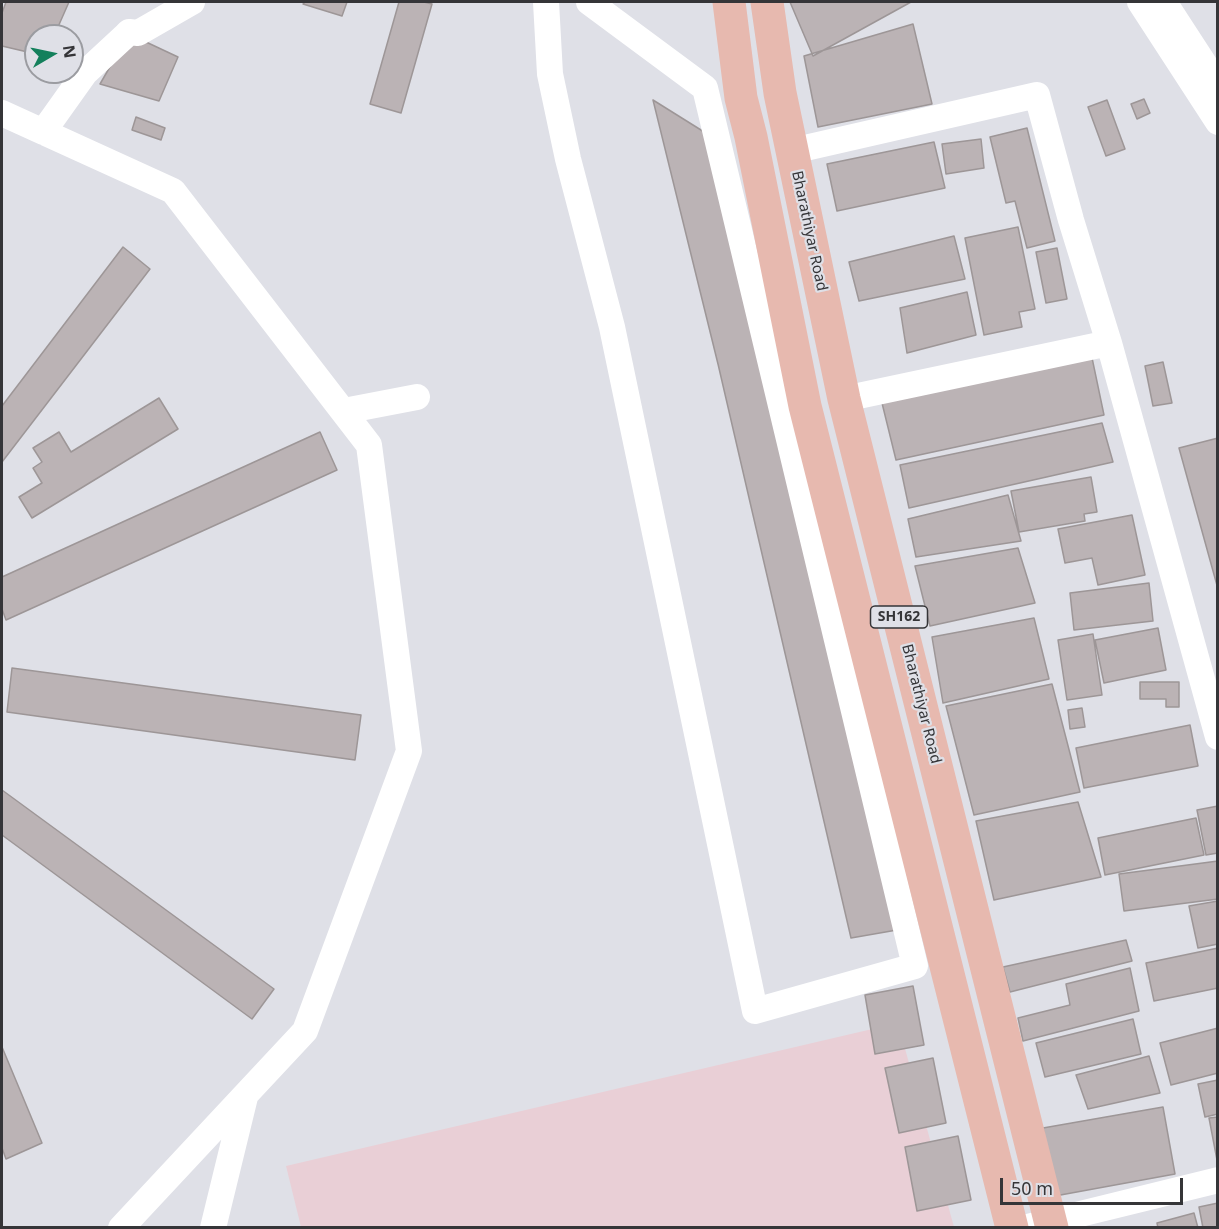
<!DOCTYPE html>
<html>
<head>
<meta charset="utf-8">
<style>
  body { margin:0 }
  #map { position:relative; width:1219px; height:1229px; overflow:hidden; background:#dfe0e7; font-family:"Noto Sans",sans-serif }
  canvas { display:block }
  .frame { position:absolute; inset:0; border:3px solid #353538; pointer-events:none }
  .north { position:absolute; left:24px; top:24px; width:60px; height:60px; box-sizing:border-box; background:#dfe0e7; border:2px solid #9b9ca1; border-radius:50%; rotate:81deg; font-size:16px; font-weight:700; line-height:24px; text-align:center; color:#353538 }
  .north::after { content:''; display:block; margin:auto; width:21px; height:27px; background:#14805c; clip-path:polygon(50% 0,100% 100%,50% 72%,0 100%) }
  .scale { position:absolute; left:1000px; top:1178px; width:183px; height:27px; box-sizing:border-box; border:3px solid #353538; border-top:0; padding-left:8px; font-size:18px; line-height:21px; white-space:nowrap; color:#353538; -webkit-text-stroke:4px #dfe0e7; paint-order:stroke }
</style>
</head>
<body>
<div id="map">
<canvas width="1219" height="1229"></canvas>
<div class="frame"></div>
<div class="north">N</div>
<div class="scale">50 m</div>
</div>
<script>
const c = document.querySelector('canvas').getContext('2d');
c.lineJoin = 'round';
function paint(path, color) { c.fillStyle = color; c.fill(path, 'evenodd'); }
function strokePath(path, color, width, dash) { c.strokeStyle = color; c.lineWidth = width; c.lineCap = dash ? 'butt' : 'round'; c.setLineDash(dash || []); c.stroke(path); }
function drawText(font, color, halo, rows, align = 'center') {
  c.font = font + ' "Noto Sans",sans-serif'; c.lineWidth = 4.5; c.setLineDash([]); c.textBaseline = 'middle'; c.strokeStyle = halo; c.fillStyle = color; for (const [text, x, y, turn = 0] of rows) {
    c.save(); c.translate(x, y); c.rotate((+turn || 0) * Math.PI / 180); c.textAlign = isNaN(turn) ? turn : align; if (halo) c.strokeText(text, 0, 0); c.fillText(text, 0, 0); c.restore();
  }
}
const education = new Path2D(`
  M 898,1023 L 954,1227 L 301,1227 L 286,1166 Z`);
const building = new Path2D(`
  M 6,2 L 69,2 L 54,36 L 36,36 L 36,54 L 2,46 L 2,13 Z
  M 305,2 L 347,2 L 342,16 L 303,4 Z
  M 399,2 L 424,2 L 432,4 L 401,113 L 370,104 Z
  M 790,2 L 911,2 L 813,56 Z
  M 913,24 L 932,104 L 818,127 L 804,56 Z
  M 129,34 L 178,57 L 159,101 L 100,84 Z
  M 1144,99 L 1150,113 L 1137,119 L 1131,104 Z
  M 653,100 L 717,140 L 897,930 L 851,938 L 718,364 Z
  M 1107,100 L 1125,149 L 1106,156 L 1088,107 Z
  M 136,117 L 165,128 L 161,140 L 132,130 Z
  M 1027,128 L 1055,241 L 1027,248 L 1015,201 L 1006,203 L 990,137 Z
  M 981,139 L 984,168 L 946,174 L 942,144 Z
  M 934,142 L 945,188 L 837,211 L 827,164 Z
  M 1018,227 L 1035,309 L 1019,312 L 1022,327 L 984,335 L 965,238 Z
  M 954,236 L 965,279 L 859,301 L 849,262 Z
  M 123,247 L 150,269 L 2,462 L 2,406 Z
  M 1057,248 L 1067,299 L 1046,303 L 1036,252 Z
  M 967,292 L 976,335 L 907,353 L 900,308 Z
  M 1091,353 L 1104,415 L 896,460 L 882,403 Z
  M 1163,362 L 1172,403 L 1153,406 L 1145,366 Z
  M 159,398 L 178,429 L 32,518 L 19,497 L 42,483 L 33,468 L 42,462 L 33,448 L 59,432 L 71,452 Z
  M 1102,423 L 1113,462 L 909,508 L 900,465 Z
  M 320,432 L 337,470 L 6,620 L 2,609 L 2,577 Z
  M 1218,438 L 1218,589 L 1179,448 Z
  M 1091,477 L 1097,512 L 1084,514 L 1085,521 L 1019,532 L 1011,491 Z
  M 1008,495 L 1021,541 L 916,557 L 908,519 Z
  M 1132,515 L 1145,575 L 1098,585 L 1092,558 L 1065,563 L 1058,529 Z
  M 1018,548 L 1035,603 L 930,626 L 915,566 Z
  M 1149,583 L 1153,621 L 1074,630 L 1070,593 Z
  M 1034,618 L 1049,679 L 943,703 L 932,637 Z
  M 1158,628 L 1166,670 L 1104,683 L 1095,640 Z
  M 1093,634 L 1102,695 L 1067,700 L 1058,640 Z
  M 12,668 L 361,715 L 355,760 L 7,712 Z
  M 1140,682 L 1179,682 L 1179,707 L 1166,707 L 1166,699 L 1140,699 Z
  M 1052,684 L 1080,792 L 974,815 L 946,706 Z
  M 1082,708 L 1085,727 L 1070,729 L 1068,710 Z
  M 1190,725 L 1198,766 L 1084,788 L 1076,748 Z
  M 2,790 L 274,989 L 252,1019 L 2,835 Z
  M 1078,802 L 1101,877 L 994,900 L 976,821 Z
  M 1218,806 L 1218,853 L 1206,855 L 1197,810 Z
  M 1196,818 L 1204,855 L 1105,875 L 1098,838 Z
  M 1218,861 L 1218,899 L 1124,911 L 1119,874 Z
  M 1218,901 L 1218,944 L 1198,948 L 1189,906 Z
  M 1126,940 L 1132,961 L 1010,992 L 1003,967 Z
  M 1218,948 L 1218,988 L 1154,1001 L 1146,963 Z
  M 1130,968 L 1139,1011 L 1023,1041 L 1018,1018 L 1070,1005 L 1066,984 Z
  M 913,986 L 924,1045 L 875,1054 L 865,995 Z
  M 1133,1019 L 1141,1054 L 1045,1077 L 1036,1043 Z
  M 1218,1028 L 1218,1073 L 1171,1085 L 1160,1043 Z
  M 2,1047 L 42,1143 L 6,1159 L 2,1148 Z
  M 1149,1056 L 1160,1093 L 1088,1109 L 1076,1075 Z
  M 933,1058 L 946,1123 L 899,1133 L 885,1068 Z
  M 1218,1080 L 1218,1114 L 1205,1117 L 1198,1084 Z
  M 1163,1107 L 1175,1174 L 1055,1196 L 1043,1128 Z
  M 1218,1117 L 1218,1160 L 1217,1160 L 1209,1118 Z
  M 958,1136 L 971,1200 L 917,1211 L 905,1147 Z
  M 1218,1203 L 1218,1228 L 1203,1228 L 1199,1207 Z
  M 1194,1213 L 1198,1228 L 1158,1228 L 1157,1223 Z`);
const minor = new Path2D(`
  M 546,2 L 550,74 L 568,159 L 612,327 L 755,1011 L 915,966 L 705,88 L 589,2
  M 1140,2 L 1218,122
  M 1164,2 L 1218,85
  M 2,113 L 173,191 L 369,445 L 409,751 L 305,1031 L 121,1228
  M 43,132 L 85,73 L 126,35 L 129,32 L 138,33 L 192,2
  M 792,151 L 1037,95 L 1071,220 L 1109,343
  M 844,399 L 1109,343 L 1218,737
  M 344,411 L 417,397
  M 213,1228 L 245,1097
  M 1023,1228 L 1218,1180`);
const major = new Path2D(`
  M 729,2 L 741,98 L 751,137 L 805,406 L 1012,1228
  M 767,2 L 780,93 L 844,399 L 1052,1228`);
const shields = [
  [899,617,57]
];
const shieldNames = [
  ["SH162",899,617]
];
const streetNames = [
  ["Bharathiyar Road",809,231,78],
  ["Bharathiyar Road",921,704,76]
];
paint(education, '#e9cfd6');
paint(building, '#bbb3b5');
strokePath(building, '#9d9697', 1.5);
strokePath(minor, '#fff', 26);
strokePath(major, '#e7b9af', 33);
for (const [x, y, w] of shields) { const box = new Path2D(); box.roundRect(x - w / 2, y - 11, w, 22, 4.5); c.fillStyle = '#dfe0e7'; c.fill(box); strokePath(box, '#353538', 1.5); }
drawText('bold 14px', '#353538', null, shieldNames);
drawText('15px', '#353538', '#dfe0e7', streetNames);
</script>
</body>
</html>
